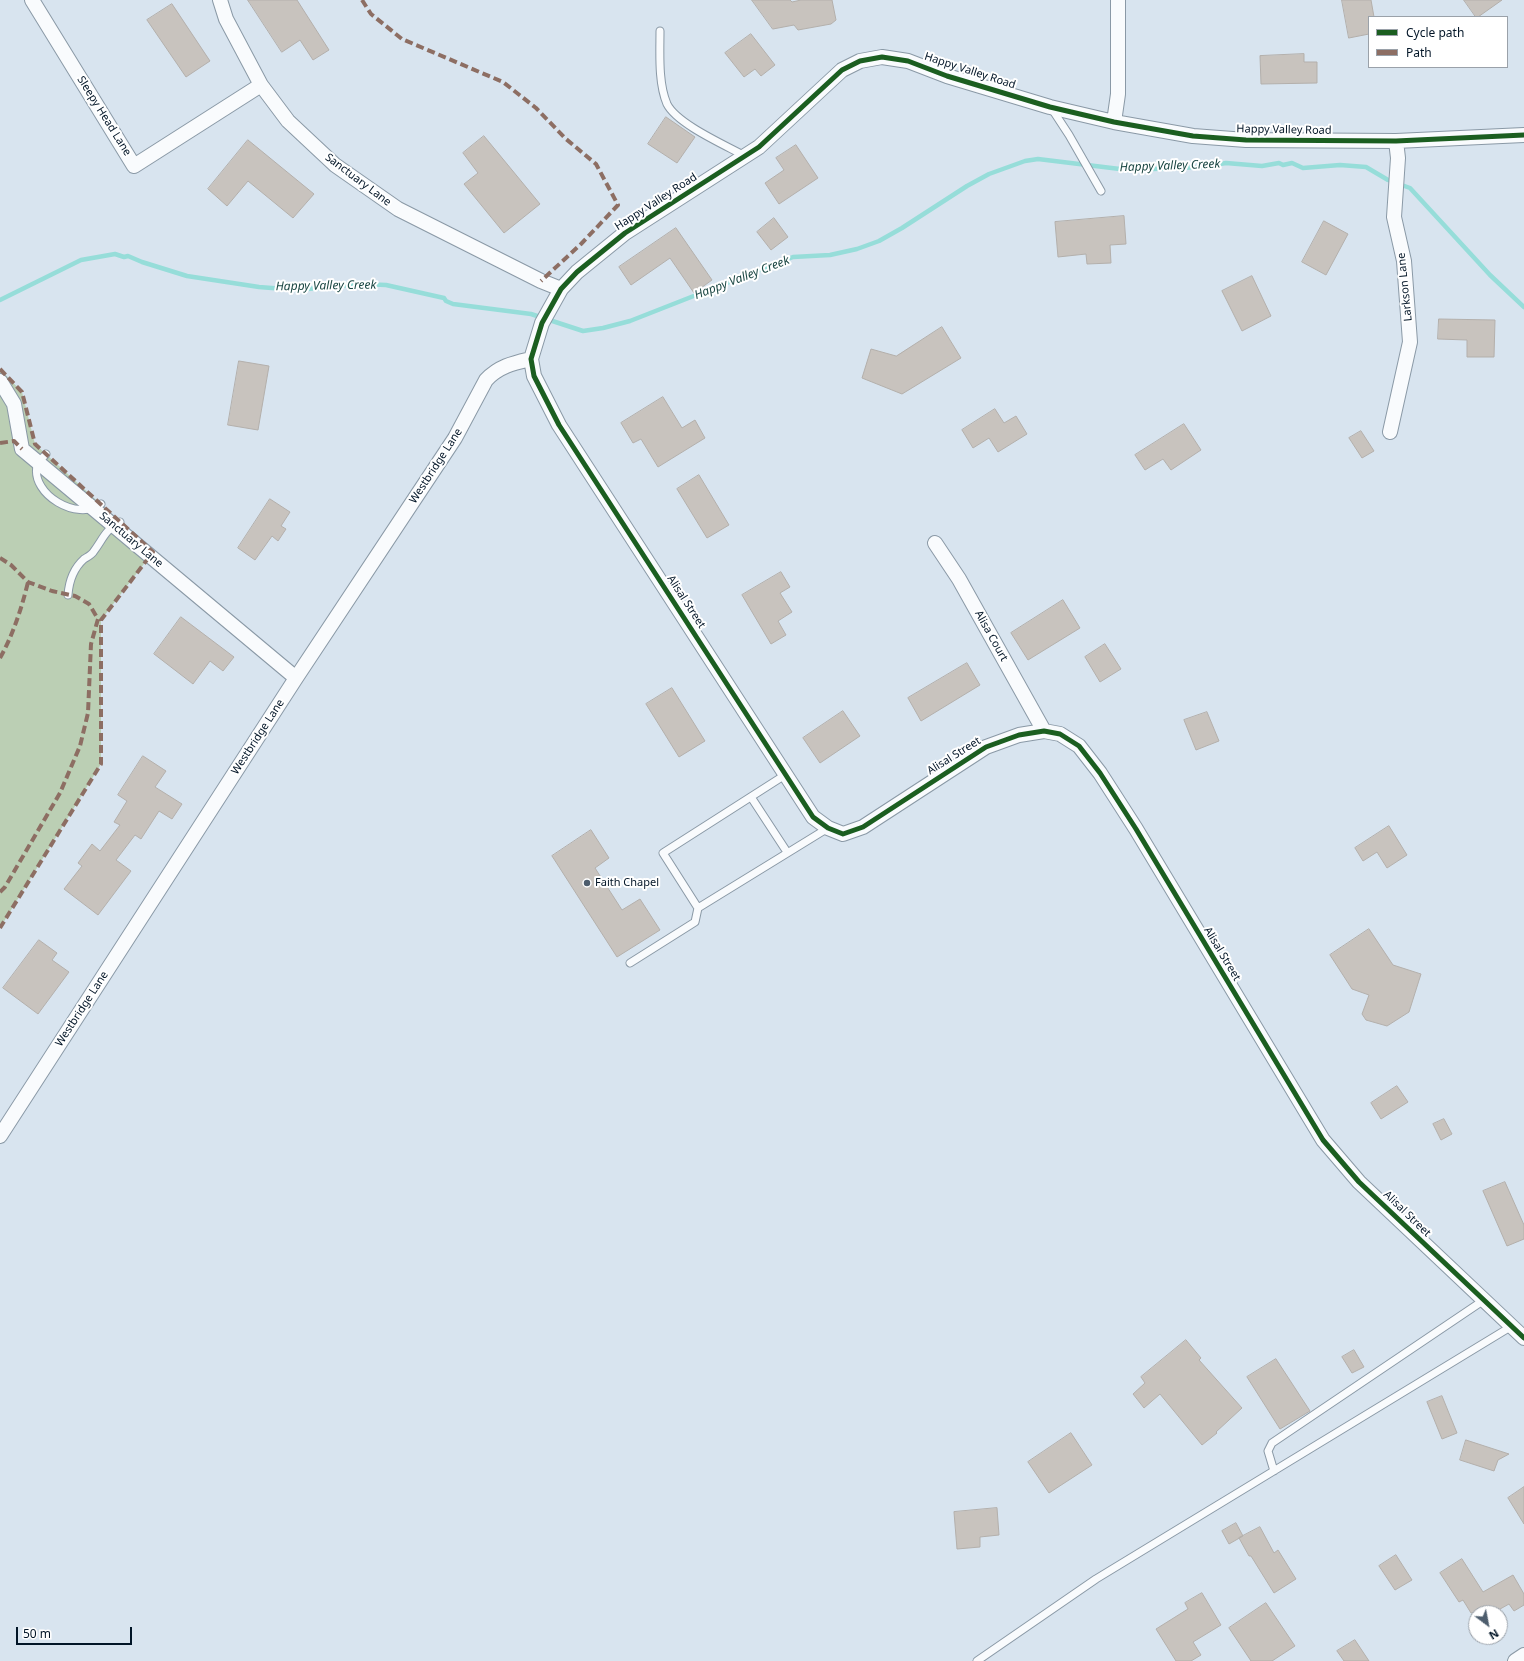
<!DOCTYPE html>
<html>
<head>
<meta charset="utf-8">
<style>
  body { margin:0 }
  #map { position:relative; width:1524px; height:1661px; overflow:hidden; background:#d8e4ef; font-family:"Noto Sans",sans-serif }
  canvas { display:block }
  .legend { position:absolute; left:1368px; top:16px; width:140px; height:52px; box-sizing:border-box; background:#fff; border:1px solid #9aa1a9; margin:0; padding:5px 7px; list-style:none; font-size:12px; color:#021527 }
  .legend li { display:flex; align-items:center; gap:8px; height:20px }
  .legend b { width:20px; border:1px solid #9aa1a9 }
  .north { position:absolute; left:1468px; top:1605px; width:40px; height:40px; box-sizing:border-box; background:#fff; border:1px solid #9aa1a9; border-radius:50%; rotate:148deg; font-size:11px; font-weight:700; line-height:16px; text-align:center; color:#021527 }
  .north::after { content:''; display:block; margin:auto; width:14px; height:18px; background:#4d5d6d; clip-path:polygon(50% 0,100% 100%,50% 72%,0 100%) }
  .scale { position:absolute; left:16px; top:1627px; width:116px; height:18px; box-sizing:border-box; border:2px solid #021527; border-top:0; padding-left:5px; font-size:12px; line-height:14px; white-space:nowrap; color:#021527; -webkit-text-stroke:3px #fff; paint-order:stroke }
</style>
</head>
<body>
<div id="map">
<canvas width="1524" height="1661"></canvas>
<ul class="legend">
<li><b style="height:5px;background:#1b5e20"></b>Cycle path</li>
<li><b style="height:5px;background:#8d6e63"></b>Path</li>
</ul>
<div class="north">N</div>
<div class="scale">50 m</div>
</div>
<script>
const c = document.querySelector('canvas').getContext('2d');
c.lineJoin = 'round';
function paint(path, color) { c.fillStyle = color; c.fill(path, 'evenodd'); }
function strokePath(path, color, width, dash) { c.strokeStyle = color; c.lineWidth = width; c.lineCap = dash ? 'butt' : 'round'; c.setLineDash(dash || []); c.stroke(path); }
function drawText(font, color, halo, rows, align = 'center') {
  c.font = font + ' "Noto Sans",sans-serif'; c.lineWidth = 4; c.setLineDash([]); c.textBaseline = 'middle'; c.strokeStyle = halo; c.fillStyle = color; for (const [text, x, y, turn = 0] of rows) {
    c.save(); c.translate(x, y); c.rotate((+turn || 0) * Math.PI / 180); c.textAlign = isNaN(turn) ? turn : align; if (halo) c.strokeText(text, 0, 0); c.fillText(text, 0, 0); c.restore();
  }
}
const green = new Path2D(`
  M 0,369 L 22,392 L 35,444 L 153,552 L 101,620 L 101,764 L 0,928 Z`);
const stream = new Path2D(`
  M 0,300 L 81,260 L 115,254 L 124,257 L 128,256 L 142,262 L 187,276 L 259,287 L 297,290 L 362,284 L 386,285 L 444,298 L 446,301 L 453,304 L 531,314 L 583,331 L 603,328 L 630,321 L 793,257 L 830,255 L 857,249 L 879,241 L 902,228 L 967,186 L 989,174 L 1025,161 L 1038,159 L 1128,170 L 1201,167 L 1226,163 L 1262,166 L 1279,163 L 1283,165 L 1292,163 L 1303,168 L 1340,165 L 1366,167 L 1388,180 L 1410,188 L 1490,275 L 1524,307`);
const building = new Path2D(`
  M 248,0 L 297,0 L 329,50 L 313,60 L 300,40 L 282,52 Z
  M 752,0 L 790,0 L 792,2 L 801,0 L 832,0 L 836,20 L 831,24 L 798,30 L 794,25 L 773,29 Z
  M 1342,0 L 1371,0 L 1374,17 L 1369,17 L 1369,34 L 1349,38 Z
  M 1464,0 L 1502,0 L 1478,17 L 1476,17 Z
  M 172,4 L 210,61 L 186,77 L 147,20 Z
  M 751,34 L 775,65 L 761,76 L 755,69 L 744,77 L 725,53 Z
  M 1304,54 L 1304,62 L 1317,62 L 1317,83 L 1261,84 L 1260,56 Z
  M 666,117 L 695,137 L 677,163 L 648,144 Z
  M 484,136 L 540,204 L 504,233 L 464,184 L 478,173 L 463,153 Z
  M 248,140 L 314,194 L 293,218 L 248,181 L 227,206 L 208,189 Z
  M 796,145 L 818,178 L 779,204 L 765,183 L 784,170 L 776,158 Z
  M 1124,216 L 1126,244 L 1110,245 L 1111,263 L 1087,264 L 1086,254 L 1058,257 L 1055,222 Z
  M 774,218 L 788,237 L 771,250 L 757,232 Z
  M 1324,221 L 1348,234 L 1326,275 L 1302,262 Z
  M 676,228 L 712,280 L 694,293 L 670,258 L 631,285 L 619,267 Z
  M 1252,276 L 1271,316 L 1242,331 L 1222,291 Z
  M 1439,319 L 1495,320 L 1494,357 L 1467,357 L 1467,340 L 1438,339 Z
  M 942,327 L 961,358 L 902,394 L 862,378 L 871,349 L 896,356 Z
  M 239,361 L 269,366 L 258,430 L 228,425 Z
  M 663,397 L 682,428 L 695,420 L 705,438 L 658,467 L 641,439 L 633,443 L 621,423 Z
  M 995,409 L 1004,423 L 1016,416 L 1027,434 L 998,452 L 989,438 L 973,448 L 962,430 Z
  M 1184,424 L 1201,450 L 1171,470 L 1163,459 L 1145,470 L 1135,455 Z
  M 1361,431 L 1374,451 L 1362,458 L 1349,438 Z
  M 699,475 L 729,525 L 707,538 L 677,489 Z
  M 270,499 L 290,512 L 281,526 L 286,529 L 278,541 L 272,536 L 255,560 L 238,548 Z
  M 781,572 L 790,587 L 780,593 L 792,612 L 778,621 L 786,635 L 771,644 L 742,595 Z
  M 1063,600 L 1080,628 L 1028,660 L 1011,633 Z
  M 181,617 L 234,657 L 223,671 L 210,661 L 193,684 L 154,654 Z
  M 1105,644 L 1121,669 L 1100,682 L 1085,657 Z
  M 967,663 L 980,685 L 921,721 L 908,698 Z
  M 672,688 L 705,741 L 679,757 L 646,704 Z
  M 843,711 L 860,736 L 820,763 L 803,738 Z
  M 1207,712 L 1219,741 L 1196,750 L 1184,720 Z
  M 143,756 L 166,771 L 155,787 L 182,804 L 172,819 L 159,811 L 141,839 L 135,835 L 116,860 L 131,871 L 98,915 L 64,889 L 82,866 L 78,863 L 92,844 L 100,851 L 120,825 L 114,822 L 127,801 L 118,795 Z
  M 1389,826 L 1407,855 L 1387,868 L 1377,852 L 1363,861 L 1355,848 Z
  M 591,830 L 609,858 L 595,868 L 622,910 L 640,899 L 660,930 L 617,957 L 552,856 Z
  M 1369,929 L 1393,965 L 1421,974 L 1409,1012 L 1387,1026 L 1366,1020 L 1362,1014 L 1369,995 L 1352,989 L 1330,955 Z
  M 39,940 L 57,953 L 52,960 L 69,972 L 38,1014 L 3,988 Z
  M 1397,1086 L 1408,1102 L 1381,1119 L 1371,1103 Z
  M 1444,1119 L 1452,1134 L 1441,1140 L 1433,1124 Z
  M 1505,1182 L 1524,1225 L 1524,1239 L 1507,1246 L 1483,1191 Z
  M 1186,1340 L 1201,1358 L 1199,1360 L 1242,1408 L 1216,1432 L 1217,1433 L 1202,1445 L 1160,1394 L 1144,1408 L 1133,1394 L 1145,1383 L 1141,1377 Z
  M 1354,1350 L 1364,1367 L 1352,1373 L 1342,1357 Z
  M 1276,1359 L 1310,1411 L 1280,1429 L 1247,1377 Z
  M 1442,1396 L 1457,1433 L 1442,1439 L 1427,1402 Z
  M 1071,1433 L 1092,1465 L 1049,1493 L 1028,1462 Z
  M 1466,1440 L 1509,1454 L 1498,1460 L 1494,1471 L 1460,1460 Z
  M 1524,1487 L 1524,1524 L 1508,1498 Z
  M 997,1508 L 999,1535 L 980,1537 L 980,1547 L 957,1549 L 954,1512 Z
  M 1236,1523 L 1243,1536 L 1229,1544 L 1222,1531 Z
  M 1260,1527 L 1274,1553 L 1278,1550 L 1296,1579 L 1274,1593 L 1251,1556 L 1249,1556 L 1239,1538 Z
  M 1396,1555 L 1412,1580 L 1395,1590 L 1379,1566 Z
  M 1462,1559 L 1483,1592 L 1513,1575 L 1524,1594 L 1524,1605 L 1514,1611 L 1509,1604 L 1493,1613 L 1471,1613 L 1463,1600 L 1459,1602 L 1440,1573 Z
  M 1202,1593 L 1221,1625 L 1193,1642 L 1201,1655 L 1191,1661 L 1176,1661 L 1156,1629 L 1188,1609 L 1185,1603 Z
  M 1266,1603 L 1295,1646 L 1272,1661 L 1251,1661 L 1229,1628 Z
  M 1355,1640 L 1369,1661 L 1344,1661 L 1337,1651 Z`);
const lane = new Path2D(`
  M 660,31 C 660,53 658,83 667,104 C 677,124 725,145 745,156
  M 1052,109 L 1069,135 L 1101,191
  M 46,454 C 43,458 37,462 37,466 C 31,494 77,522 101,504
  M 68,595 C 69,581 74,568 84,559 C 87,557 92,555 94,551 C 103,539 105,530 120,522
  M 785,775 L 663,853 L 698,908 L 828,828
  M 751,797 L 787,852
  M 630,963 L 695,922 L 698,908
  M 1274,1471 L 1268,1451 L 1272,1443 L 1484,1300
  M 977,1661 L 1096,1579 L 1512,1326`);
const street = new Path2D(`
  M 32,0 L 134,166 L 261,85
  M 220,0 L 226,19 L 261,85 L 288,121 L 335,165 L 398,209 L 541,281 L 561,289
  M 1114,122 L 1118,94 L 1118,0
  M 1524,135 L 1396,141 L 1246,140 L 1193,136 L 1114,122 L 1050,107 L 947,76 L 908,61 L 882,57 L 860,61 L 842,70 L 759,147 L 625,233 L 577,272 L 561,289 L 542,323 L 531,359 L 534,376 L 559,425 L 813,817 L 828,828 L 843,834 L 863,827 L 986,747 L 1019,735 L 1044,731 L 1060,734 L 1079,746 L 1100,773 L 1136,829 L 1323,1140 L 1359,1182 L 1524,1338
  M 0,381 L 14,404 L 22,449 L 296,678
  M 1390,432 L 1410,342 L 1404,261 L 1394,217 L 1398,158 L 1396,141
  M 935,543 L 959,579 L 1044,731
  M 0,1136 L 296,678 L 455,438 L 486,380 C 499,366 514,363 531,359
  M 1515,1661 L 1524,1655`);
const quiet = new Path2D(`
  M 362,0 L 371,14 L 402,39 L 503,82 L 536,108 L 566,139 L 596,164 L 618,205 L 581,244 L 541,281
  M 0,369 L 22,392 L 35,444 L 153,552 L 101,620 L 101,764 L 0,928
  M 0,443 L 14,441 L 22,449
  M 0,558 L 11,565 L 28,582 L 52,591 L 75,596 L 89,604 L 98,619 L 91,644 L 88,713 L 80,746 L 60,793 L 5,887 L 0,892
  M 0,658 C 13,635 22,607 28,582`);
const cycleway = new Path2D(`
  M 1524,135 L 1396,141 L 1246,140 L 1193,136 L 1114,122 L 1050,107 L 947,76 L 908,61 L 882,57 L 860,61 L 842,70 L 759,147 L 625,233 L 577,272 L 561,289 L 542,323 L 531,359 L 534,376 L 559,425 L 813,817 L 828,828 L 843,834 L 863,827 L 986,747 L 1019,735 L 1044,731 L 1060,734 L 1079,746 L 1100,773 L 1136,829 L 1323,1140 L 1359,1182 L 1524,1338`);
const markers = [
  [587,883,4,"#4d5d6d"]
];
const streetNames = [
  ["Happy Valley Road",970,71,18],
  ["Sleepy Head Lane",104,116,58],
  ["Happy Valley Road",1284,130,1],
  ["Sanctuary Lane",358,180,37],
  ["Happy Valley Road",656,202,-33],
  ["Larkson Lane",1405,287,-96],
  ["Westbridge Lane",436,466,-57],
  ["Sanctuary Lane",131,540,40],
  ["Alisal Street",686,602,57],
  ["Alisa Court",991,636,61],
  ["Westbridge Lane",258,737,-57],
  ["Alisal Street",954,756,-32],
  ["Alisal Street",1222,954,59],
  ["Westbridge Lane",82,1009,-57],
  ["Alisal Street",1407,1214,44]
];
const poiNames = [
  ["Faith Chapel",595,883]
];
const waterNames = [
  ["Happy Valley Creek",1170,166,-2],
  ["Happy Valley Creek",742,278,-21],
  ["Happy Valley Creek",326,286,-1]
];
paint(green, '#bbcfb4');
strokePath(stream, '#96ddd9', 4.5);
paint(building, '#c8c3be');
strokePath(building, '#b3afab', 1);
strokePath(lane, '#8a99a6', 9);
strokePath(street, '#8a99a6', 16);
strokePath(lane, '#f9fbfd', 7);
strokePath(street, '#f9fbfd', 14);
strokePath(quiet, '#8d6e63', 4, [8, 4]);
strokePath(cycleway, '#1b5e20', 5);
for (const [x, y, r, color] of markers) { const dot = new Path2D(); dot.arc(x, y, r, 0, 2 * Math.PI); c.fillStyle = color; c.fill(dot); strokePath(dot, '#fff', 1.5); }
drawText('11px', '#021527', '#fff', streetNames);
drawText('11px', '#021527', '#fff', poiNames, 'left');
drawText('italic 12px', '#1a4642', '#fff', waterNames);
</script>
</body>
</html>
